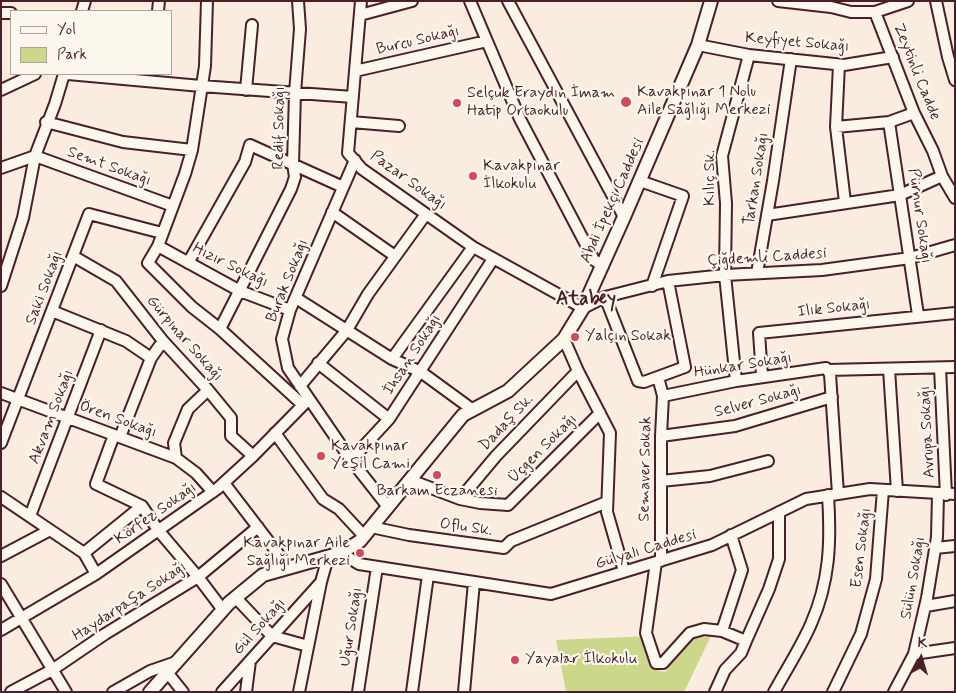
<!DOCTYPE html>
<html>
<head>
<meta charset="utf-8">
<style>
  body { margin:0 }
  #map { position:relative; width:956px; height:693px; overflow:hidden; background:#faecdf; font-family:Mynerve,sans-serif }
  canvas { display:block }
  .frame { position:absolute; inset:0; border:2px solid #4a1f2b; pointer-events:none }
  .legend { position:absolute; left:10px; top:10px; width:162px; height:65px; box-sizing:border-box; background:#fbf7ec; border:1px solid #b4a19f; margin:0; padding:6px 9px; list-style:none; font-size:15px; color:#4a1f2b }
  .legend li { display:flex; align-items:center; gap:10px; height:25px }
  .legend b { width:25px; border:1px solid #b4a19f }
  .north { position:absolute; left:896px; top:633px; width:50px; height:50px; -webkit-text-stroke:4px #fbf7ec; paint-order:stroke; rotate:6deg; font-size:14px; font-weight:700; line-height:20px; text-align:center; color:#4a1f2b }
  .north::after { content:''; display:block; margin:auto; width:18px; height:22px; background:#4a1f2b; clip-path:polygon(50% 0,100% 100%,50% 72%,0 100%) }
</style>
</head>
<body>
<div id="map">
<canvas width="956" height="693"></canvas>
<div class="frame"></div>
<ul class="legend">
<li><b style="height:6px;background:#fbf7ec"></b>Yol</li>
<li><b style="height:14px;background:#cbd88b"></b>Park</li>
</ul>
<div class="north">K</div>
</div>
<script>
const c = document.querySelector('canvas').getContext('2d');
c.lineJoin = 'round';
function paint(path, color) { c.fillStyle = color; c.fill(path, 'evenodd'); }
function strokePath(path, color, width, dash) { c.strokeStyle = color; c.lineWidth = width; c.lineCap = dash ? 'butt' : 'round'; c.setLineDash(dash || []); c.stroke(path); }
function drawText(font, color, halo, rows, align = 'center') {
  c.font = font + ' Mynerve,sans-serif'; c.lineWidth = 4.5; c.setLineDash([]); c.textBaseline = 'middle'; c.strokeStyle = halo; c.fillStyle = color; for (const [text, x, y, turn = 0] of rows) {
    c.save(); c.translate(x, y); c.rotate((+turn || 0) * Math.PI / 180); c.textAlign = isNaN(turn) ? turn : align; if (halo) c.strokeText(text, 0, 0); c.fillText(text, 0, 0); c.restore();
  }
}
const green = new Path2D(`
  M 648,636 L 657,670 L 665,672 L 692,638 L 711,636 L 684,692 L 566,692 L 556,640 Z`);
const minor = new Path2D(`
  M 207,1 L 205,66 L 192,150 L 185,174 L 158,246 L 148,263 L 192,307 L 220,329 L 303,405
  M 361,1 L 348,153 L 362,169 L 473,247 L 583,308 L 605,297 L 668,281 L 725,275 L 822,270 L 910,258 L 955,245
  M 470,1 L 520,119 L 594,260 L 603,266
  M 508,1 L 624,217
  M 778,1 L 831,7 L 851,12 L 875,12 L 908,1
  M 936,1 L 948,57 L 955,80
  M 82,11 L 85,1
  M 158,11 L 159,1
  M 875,12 L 914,113 L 933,151 L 942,176 L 955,198
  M 1,13 L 11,13
  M 360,15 L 412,1
  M 698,45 L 749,55 L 844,65 L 893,57
  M 839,65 L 836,127 L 845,202
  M 355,71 L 487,41
  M 68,74 L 201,86 L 353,97
  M 1,90 L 35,74
  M 246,90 L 252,25
  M 46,122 L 123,142 L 192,150
  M 351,122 L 399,126
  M 889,122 L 918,315
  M 836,127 L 889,122 L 914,113
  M 355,160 L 290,310 L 282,339 L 288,368 L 351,460 L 388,507
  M 1,168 L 35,156 L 173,206
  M 640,181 L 683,196 L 652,286
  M 332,212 L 395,256
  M 767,215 L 900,195 L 942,176
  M 158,246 L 240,291 L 290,310
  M 73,256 L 116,281 L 163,341 L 208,390 L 231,418 L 231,436 L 253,456
  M 188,263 L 245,162 L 250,145 L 343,187
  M 757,273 L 773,181 L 791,59
  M 1,286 L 23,218 L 35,156 L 55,104 L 64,74
  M 605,297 L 638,381 L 644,382 L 685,367 L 668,281
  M 296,298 L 392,359 L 421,372 L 473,410
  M 52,311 L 126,341 L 151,358
  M 220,329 L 291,189 L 295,177 L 293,164 L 295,93 L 300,29 L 298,1
  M 564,339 L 578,371 L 610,433 L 607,512 L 624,571
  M 392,359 L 473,247
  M 318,363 L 389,419
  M 940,368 L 946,495
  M 889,369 L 897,491
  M 828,370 L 955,367
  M 762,376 L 759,333 L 955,313
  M 658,377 L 663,396 L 661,436 L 661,561
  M 736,381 L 725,275 L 726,203 L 722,156 L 749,55
  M 300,386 L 347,330 L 368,294 L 426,214
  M 1,393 L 176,458 L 196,473 L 213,492
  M 663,396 L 736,381 L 826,368 L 830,374 L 838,494
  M 275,433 L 323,499 L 339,509 L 364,536
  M 114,435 L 96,484 L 142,506 L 158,530 L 198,577 L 223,610
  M 661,436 L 735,426 L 832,397
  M 120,437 L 151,358 L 163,341
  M 1,443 L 89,214 L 162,233
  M 176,458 L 174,443 L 188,409 L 208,390
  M 351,460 L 389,419 L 493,259
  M 410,480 L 460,499 L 480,503 L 508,505 L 600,413
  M 661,481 L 710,476 L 768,461
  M 224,483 L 289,568
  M 1,497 L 84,553 L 96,574
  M 460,499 L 496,456 L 578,371
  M 30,516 L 101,330
  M 371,527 L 409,535 L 504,548 L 511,541 L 607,502
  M 935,548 L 955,546
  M 84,553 L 142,506
  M 341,553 L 359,564 L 551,594 L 712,545 L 806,499 L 870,489 L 955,494
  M 1,556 L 50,530
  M 656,562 L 646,633 L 656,663 L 663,663 L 690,633 L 704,629 L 722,631 L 742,570 L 731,535
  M 1,584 L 66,692
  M 236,598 L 272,636 L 308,646
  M 926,606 L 955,601
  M 1,630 L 96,574 L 217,489 L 253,456 L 307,401
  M 746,641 L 769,589 L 779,559 L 779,512
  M 914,654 L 955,648
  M 167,672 L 183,692
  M 11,692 L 52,670 L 105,634 L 198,577 L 258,527
  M 113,692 L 150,671 L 176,662
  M 222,692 L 321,582
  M 246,692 L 250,661
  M 299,692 L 321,582 L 328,557
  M 358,692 L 377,567
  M 412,692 L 428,575
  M 464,692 L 474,582
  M 715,692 L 725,670 L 741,653 L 746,641 L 722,631
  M 774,692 C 786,670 801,647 811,624 C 830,581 831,541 828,495
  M 833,692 L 861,634 L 876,579 L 883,490
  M 894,692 L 914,654 L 927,598 L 937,537 L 938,494`);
const major = new Path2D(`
  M 150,692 L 229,603 L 263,575 L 341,553 L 360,541 L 463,415 L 508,391 L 564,339 L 583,308 L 624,217 L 698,45 L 711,1`);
const markers = [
  [626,102,6,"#d1495b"],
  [457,103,5,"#d1495b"],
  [473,176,5,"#d1495b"],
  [575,337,5,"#d1495b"],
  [321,456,5,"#d1495b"],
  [437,475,5,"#d1495b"],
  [360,553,5,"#d1495b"],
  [515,660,5,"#d1495b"]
];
const streetNames = [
  ["Burcu Sokağı",418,41,-13],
  ["Keyfiyet Sokağı",797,43,5],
  ["Zeytinli Cadde",916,72,68],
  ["Redif Sokağı",280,128,-89],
  ["Semt Sokağı",109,167,20],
  ["Kılıç Sk.",711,178,-90],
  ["Tarkan Sokağı",757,179,-81],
  ["Pazar Sokağı",408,181,36],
  ["Abdi İpekçi Caddesi",613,201,-66],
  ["Pürnur Sokağı",919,216,82],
  ["Çiğdemli Caddesi",767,258,-4],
  ["Hızır Sokağı",230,266,26],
  ["Burak Sokağı",288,281,-68],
  ["Saki Sokağı",45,288,-69],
  ["Ilık Sokağı",834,309,-6],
  ["Gürpınar Sokağı",184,339,49],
  ["İhsan Sokağı",413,355,-57],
  ["Hünkar Sokağı",743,366,-9],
  ["Selver Sokağı",758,402,-15],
  ["Akvam Sokağı",52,417,-69],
  ["Ören Sokağı",118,420,20],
  ["Dadaş Sk.",507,423,-47],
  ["Avrupa Sokağı",928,432,-93],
  ["Üçgen Sokağı",543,449,-45],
  ["Semaver Sokak",646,469,-89],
  ["Körfez Sokağı",156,514,-35],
  ["Oflu Sk.",466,528,8],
  ["Esen Sokağı",862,548,-83],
  ["Gülyalı Caddesi",646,550,-17],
  ["Sülün Sokağı",914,578,-80],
  ["Haydarpaşa Sokağı",130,602,-33],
  ["Gül Sokağı",260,627,-48],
  ["Uğur Sokağı",352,627,-81]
];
const poiNames = [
  ["Kavakpınar 1 Nolu",637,93],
  ["Aile Sağlığı Merkezi",637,111],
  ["Selçuk Eraydın İmam",467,94],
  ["Hatip Ortaokulu",467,112],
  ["Kavakpınar",483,167],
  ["İlkokulu",483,185],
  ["Yalçın Sokak",585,337],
  ["Kavakpınar",331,447],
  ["Yeşil Cami",331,465],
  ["Barkam Eczanesi",437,492,"center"],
  ["Kavakpınar Aile",350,544,"right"],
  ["Sağlığı Merkezi",350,562,"right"],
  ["Yayalar İlkokulu",525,660]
];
const quarterNames = [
  ["Atabey",586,300]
];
paint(green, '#cbd88b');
strokePath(minor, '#4a1f2b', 14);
strokePath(major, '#4a1f2b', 16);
strokePath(minor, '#fbf7ec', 10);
strokePath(major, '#fbf7ec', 12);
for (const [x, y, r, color] of markers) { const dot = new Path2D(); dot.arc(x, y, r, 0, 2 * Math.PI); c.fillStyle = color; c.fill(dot); strokePath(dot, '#fbf7ec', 2); }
drawText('16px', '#4a1f2b', '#fbf7ec', streetNames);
drawText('16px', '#4a1f2b', '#fbf7ec', poiNames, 'left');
drawText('bold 19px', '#4a1f2b', '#fbf7ec', quarterNames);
</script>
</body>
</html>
